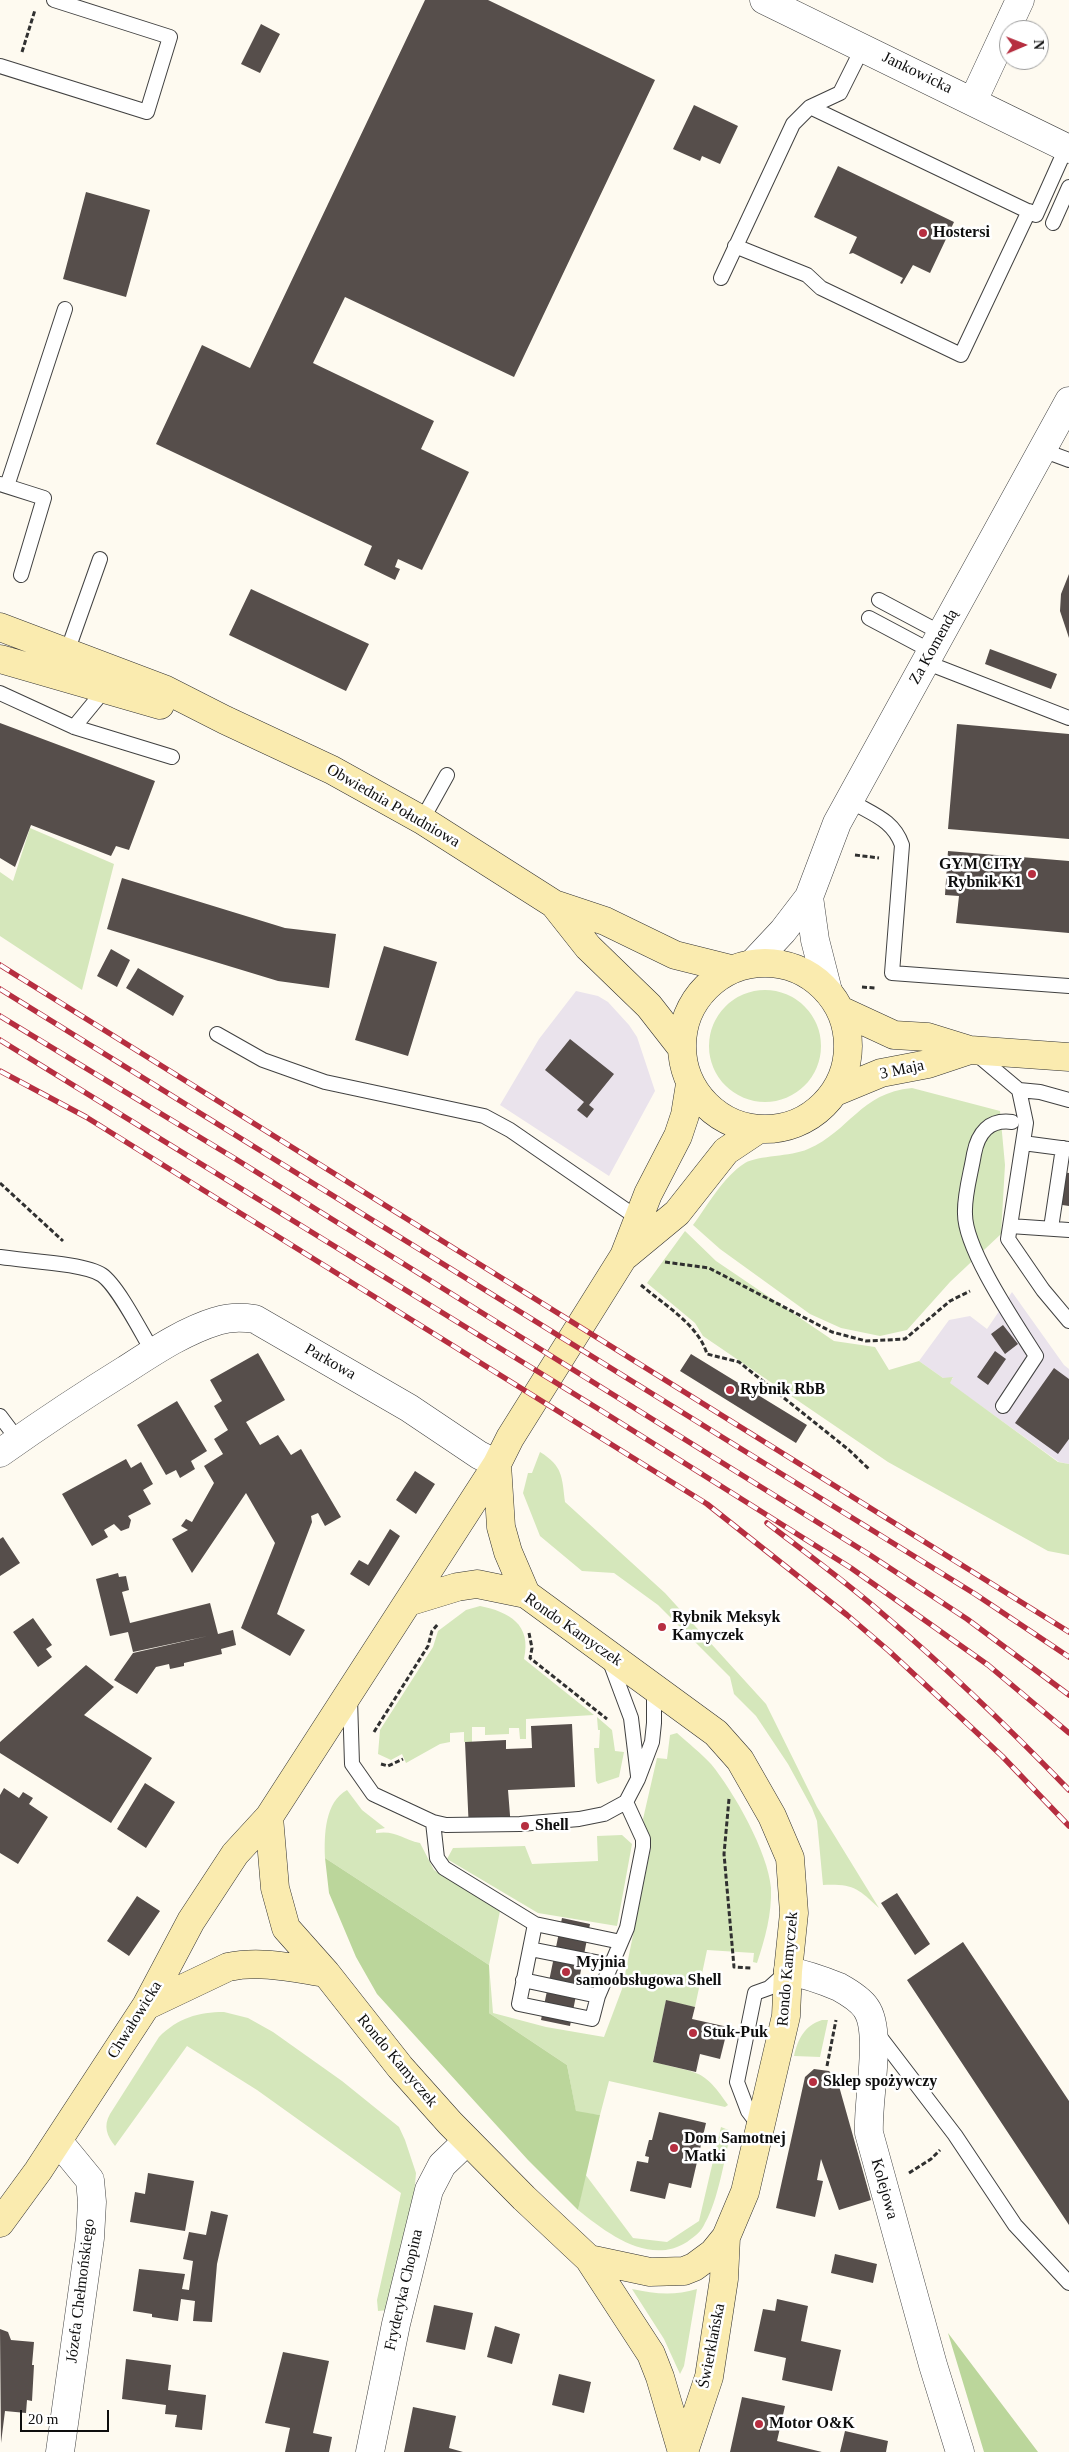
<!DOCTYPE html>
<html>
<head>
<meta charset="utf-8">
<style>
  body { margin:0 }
  #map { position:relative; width:1069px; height:2452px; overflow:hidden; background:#fefaf0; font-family:"Times New Roman",serif }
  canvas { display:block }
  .north { position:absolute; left:999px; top:20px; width:50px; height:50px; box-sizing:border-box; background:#fff; border:1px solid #9f9f9f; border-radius:50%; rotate:89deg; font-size:14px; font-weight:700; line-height:20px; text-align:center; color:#0e0e0e }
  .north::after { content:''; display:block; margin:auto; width:18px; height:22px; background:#b62e40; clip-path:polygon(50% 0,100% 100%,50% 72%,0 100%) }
  .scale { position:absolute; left:20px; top:2410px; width:89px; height:22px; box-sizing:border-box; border:2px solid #0e0e0e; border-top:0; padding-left:6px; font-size:15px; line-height:18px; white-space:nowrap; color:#0e0e0e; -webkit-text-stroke:4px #fff; paint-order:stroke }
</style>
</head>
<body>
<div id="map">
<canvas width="1069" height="2452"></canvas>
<div class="north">N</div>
<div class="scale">20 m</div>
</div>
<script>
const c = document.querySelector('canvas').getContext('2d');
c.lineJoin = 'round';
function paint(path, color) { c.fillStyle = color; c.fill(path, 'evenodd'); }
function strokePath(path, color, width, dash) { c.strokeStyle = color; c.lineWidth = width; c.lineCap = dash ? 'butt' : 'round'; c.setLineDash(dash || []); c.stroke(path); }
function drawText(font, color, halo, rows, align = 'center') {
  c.font = font + ' "Times New Roman",serif'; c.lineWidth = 5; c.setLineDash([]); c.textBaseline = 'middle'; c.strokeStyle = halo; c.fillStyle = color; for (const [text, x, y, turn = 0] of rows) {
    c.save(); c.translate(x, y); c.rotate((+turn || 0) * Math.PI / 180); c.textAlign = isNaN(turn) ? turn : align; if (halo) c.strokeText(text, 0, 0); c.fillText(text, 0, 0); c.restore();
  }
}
const industrial = new Path2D(`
  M 576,991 L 598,996 L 608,1002 L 629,1025 L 637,1037 L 655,1091 L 609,1176 L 500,1105 L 539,1039 Z
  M 1012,1292 L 1064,1365 L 1069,1369 L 1069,1464 L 1059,1462 L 949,1383 L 953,1378 L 943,1378 L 919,1361 L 949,1320 L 970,1316 L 987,1329 Z`);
const green = new Path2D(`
  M 30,828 L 114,864 L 82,990 L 0,936 L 0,872 L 13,881 Z
  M709 1046a56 56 0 1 1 112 0a56 56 0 1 1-112 0Z
  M 912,1088 L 1000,1111 L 1005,1165 L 1001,1234 L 950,1282 L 907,1330 L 880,1336 L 841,1328 L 810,1314 L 720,1249 L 693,1225 C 708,1205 723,1177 745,1163 C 759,1155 790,1157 808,1149 C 850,1131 860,1093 912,1088 Z
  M 685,1231 L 716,1261 L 834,1341 L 875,1347 L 889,1370 L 919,1361 L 943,1378 L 953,1377 L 950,1383 L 1058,1462 L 1069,1464 L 1069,1555 L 1048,1551 L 888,1462 L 703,1336 L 695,1323 L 647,1283 Z
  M 540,1452 C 563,1466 562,1477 565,1502 L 665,1593 L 766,1704 L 817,1807 L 879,1908 C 857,1888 854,1884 823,1885 L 817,1821 L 812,1808 L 788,1764 L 756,1716 L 734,1694 L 730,1677 L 658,1605 L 614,1573 L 582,1571 L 540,1536 L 523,1493 L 528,1473 L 532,1473 Z
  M 480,1606 C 509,1612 532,1624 524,1659 L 594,1715 L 526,1719 L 526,1739 L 520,1739 L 519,1728 L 509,1728 L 509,1734 L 485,1735 L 485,1727 L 472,1727 L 472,1742 L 464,1742 L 464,1732 L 450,1733 L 450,1742 L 440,1744 L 406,1763 L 402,1754 L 391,1760 L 378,1754 L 380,1730 L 433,1647 L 438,1631 L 466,1610 Z
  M 597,1717 L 612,1730 L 615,1751 L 624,1752 L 619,1777 L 598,1784 L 596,1781 L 594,1748 L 599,1748 L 600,1730 L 598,1730 Z
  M 677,1733 C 688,1743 701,1753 711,1764 C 734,1792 768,1852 771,1888 C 772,1914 765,1939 757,1963 L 753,1962 L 754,1953 L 707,1950 L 695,2007 L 666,2001 L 653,2061 C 694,2075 701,2064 728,2105 L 725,2107 L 609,2081 L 600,2115 L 576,2112 L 567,2065 L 489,2013 L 489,1965 L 325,1858 C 324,1834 325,1802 347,1790 L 362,1810 L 385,1828 L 376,1830 L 376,1833 C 396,1830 402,1839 420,1843 L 434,1870 L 500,1911 L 489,1965 L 493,2013 L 546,2027 L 604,2037 L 622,1989 L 651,1847 L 643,1819 L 657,1758 L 667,1759 L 670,1735 Z
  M 622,1835 L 632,1844 L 617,1926 L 538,1913 L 447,1859 L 453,1848 L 525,1846 L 532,1864 L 598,1861 L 597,1836 Z
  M 224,2012 L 248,2018 L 273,2032 L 342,2081 L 399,2127 L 405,2140 L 416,2173 L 414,2196 L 389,2310 L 378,2311 L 377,2300 L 401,2193 L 257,2090 L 187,2046 L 115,2146 C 107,2136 103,2126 110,2114 L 159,2037 C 178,2018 198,2012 224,2012 Z
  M 822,2020 L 828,2020 L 820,2057 L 794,2056 C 798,2039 804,2026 822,2020 Z
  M 721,2127 L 731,2131 C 725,2157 718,2201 705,2223 C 701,2232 695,2236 687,2242 C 649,2266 607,2233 578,2210 L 585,2174 L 633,2238 L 667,2242 L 699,2221 Z
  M 632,2289 C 655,2294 674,2296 697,2289 L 684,2366 L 680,2374 L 664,2339 Z`);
const forest = new Path2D(`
  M 325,1858 L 489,1965 L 489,2013 L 567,2065 L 576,2111 L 600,2115 L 578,2210 L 528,2160 L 377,1994 L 356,1957 L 329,1893 Z
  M 948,2333 L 1038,2452 L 984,2452 Z`);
const building = new Path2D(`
  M 425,0 L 488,0 L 655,80 L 514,377 L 345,297 L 313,363 L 434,421 L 421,449 L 469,472 L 422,570 L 398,559 L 395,567 L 400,569 L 395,580 L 364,565 L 372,546 L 156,444 L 202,345 L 250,368 Z
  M 261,24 L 280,34 L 260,73 L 241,64 Z
  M 694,105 L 738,126 L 720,164 L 702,156 L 700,161 L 673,149 Z
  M 838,166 L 954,222 L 930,273 L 913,265 L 902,284 L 900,283 L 903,278 L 853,253 L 849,254 L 857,237 L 814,217 Z
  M 86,192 L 150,210 L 126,297 L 63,279 Z
  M 1069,574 L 1069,638 L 1060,611 L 1061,594 Z
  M 251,589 L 369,644 L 346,691 L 229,635 Z
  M 990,649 L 1057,674 L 1051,689 L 985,664 Z
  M 0,723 L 155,781 L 129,850 L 116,846 L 111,856 L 31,825 L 15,867 L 0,858 Z
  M 957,724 L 1069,734 L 1069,839 L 948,829 Z
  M 948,851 L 1069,861 L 1069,933 L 956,923 L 959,896 L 945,895 Z
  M 122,878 L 285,928 L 336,934 L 329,988 L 278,981 L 107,929 Z
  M 384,946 L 437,962 L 408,1056 L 355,1040 Z
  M 111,949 L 130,960 L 117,987 L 97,976 Z
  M 138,968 L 184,996 L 173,1016 L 126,988 Z
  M 570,1039 L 614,1074 L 589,1105 L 594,1109 L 587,1118 L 577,1110 L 584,1102 L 545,1070 Z
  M 1053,1171 L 1069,1173 L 1069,1206 L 1049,1203 Z
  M 1003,1325 L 1018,1344 L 1005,1354 L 991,1334 Z
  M 995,1351 L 1006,1359 L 988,1385 L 977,1377 Z
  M 258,1353 L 285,1400 L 246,1422 L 260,1445 L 278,1435 L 291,1455 L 301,1449 L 341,1517 L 325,1526 L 318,1513 L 311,1516 L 312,1522 L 277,1614 L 305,1630 L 290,1656 L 241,1628 L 275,1543 L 246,1493 L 192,1573 L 172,1539 L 188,1530 L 181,1526 L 186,1519 L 192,1522 L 214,1483 L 204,1466 L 223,1454 L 214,1439 L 228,1430 L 214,1406 L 222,1401 L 210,1380 Z
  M 691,1354 L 807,1425 L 796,1443 L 680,1371 Z
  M 1054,1368 L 1069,1379 L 1069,1439 L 1058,1454 L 1015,1423 Z
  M 177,1401 L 207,1451 L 191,1461 L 195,1469 L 180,1478 L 176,1470 L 166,1475 L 137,1425 Z
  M 126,1459 L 131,1468 L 141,1462 L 153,1484 L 143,1490 L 151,1504 L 128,1516 L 131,1520 L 129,1528 L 121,1531 L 114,1524 L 104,1530 L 108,1537 L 92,1546 L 62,1494 Z
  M 415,1471 L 435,1484 L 416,1514 L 396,1500 Z
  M 390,1529 L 400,1536 L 369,1586 L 350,1574 L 359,1560 L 368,1565 Z
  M 3,1537 L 20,1563 L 0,1576 L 0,1539 Z
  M 118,1573 L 119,1577 L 126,1576 L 129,1590 L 122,1592 L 130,1623 L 210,1603 L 218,1634 L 233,1630 L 236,1645 L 221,1649 L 222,1654 L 184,1663 L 184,1666 L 170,1669 L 169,1664 L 156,1667 L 137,1694 L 114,1680 L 133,1653 L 208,1636 L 133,1652 L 128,1632 L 110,1636 L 96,1579 Z
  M 33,1618 L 52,1645 L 46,1649 L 52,1657 L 38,1667 L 13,1632 Z
  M 86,1665 L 114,1687 L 84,1715 L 152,1758 L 111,1823 L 0,1753 L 0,1742 Z
  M 572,1724 L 575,1787 L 508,1790 L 511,1828 L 469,1831 L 465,1742 L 506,1740 L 506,1749 L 532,1748 L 531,1726 Z
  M 145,1783 L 175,1802 L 146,1848 L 117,1829 Z
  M 4,1788 L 19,1798 L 23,1792 L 33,1798 L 29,1804 L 48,1817 L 18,1864 L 0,1853 L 0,1795 Z
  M 897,1893 L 930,1944 L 915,1955 L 881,1903 Z
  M 137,1896 L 160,1911 L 129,1956 L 107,1941 Z
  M 562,1918 L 590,1924 L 570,2026 L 541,2020 Z
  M 963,1942 L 1069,2101 L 1069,2225 L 907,1980 Z
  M 666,2000 L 695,2007 L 692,2019 L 728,2027 L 720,2059 L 700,2054 L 696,2072 L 653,2062 Z
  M 814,2069 L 829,2071 L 837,2079 L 871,2200 L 839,2210 L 821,2159 L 817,2180 L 823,2181 L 815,2217 L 776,2208 L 805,2077 Z
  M 659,2112 L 706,2123 L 691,2188 L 669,2183 L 665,2199 L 630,2191 L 637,2161 L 648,2163 L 649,2157 L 645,2156 L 649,2140 L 652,2140 Z
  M 148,2173 L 194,2181 L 185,2231 L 130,2222 L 135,2192 L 145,2194 Z
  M 211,2211 L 228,2215 L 217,2264 L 212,2322 L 193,2321 L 195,2301 L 181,2299 L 178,2321 L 152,2317 L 152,2314 L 133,2311 L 139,2269 L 185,2274 L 182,2289 L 189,2290 L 193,2261 L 183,2259 L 189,2232 L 206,2235 Z
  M 835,2254 L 877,2264 L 873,2283 L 831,2273 Z
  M 777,2299 L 808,2306 L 801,2341 L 841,2350 L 832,2391 L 782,2380 L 786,2358 L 754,2351 L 763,2309 L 775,2311 Z
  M 434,2305 L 473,2313 L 465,2350 L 426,2342 Z
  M 495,2326 L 520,2334 L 512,2364 L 487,2357 Z
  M 0,2329 L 8,2332 L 11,2340 L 34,2342 L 32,2365 L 34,2365 L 32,2401 L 27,2400 L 26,2413 L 5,2411 L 1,2443 Z
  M 283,2352 L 329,2361 L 313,2433 L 332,2437 L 329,2452 L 285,2452 L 290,2428 L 265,2423 Z
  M 126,2359 L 171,2365 L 168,2390 L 206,2395 L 202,2430 L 175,2427 L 177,2415 L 165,2414 L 166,2405 L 122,2399 Z
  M 559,2374 L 591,2382 L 584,2413 L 552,2405 Z
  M 742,2397 L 785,2406 L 777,2441 L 822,2452 L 730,2452 Z
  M 413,2407 L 456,2416 L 449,2448 L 463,2452 L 404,2452 Z
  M 845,2431 L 888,2441 L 886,2452 L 840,2452 Z`);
const path = new Path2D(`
  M 22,52 L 35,10
  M 855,855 L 879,858
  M 862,987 L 875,988
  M 0,1183 L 63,1241
  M 665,1262 L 709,1268 L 832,1332 L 866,1341 L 905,1339 L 950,1301 L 970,1291
  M 641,1285 C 664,1305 698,1324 707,1354 L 739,1362 L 849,1450 L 870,1470
  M 529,1633 L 532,1648 L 530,1658 L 607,1719
  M 374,1732 L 428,1646 L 432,1631 L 438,1624
  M 381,1764 L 388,1766 L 403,1759
  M 729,1799 L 724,1854 L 734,1967 L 752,1968
  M 827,2066 L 836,2020
  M 909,2173 L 931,2159 L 940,2150`);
const lane = new Path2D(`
  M 0,66 L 147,112 L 170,37 L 54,0
  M 810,107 L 1036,215 L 1066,148
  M 1053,223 L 1069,187
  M 735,246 L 807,275 L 821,288 L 961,355 L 1029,211
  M 721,278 L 793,124 L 810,107 L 840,93 L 863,47
  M 1042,450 L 1069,460
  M 0,484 L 44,498 L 21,575
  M 7,486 L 65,309
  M 879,600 L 941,633
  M 869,618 L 931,651
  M 67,652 L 100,559
  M 925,662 L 1069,718
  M 0,693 L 74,727 L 172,757
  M 74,727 L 106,688
  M 849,800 C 871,814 893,819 902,845 L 892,973 L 1069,986
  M 422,820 L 447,775
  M 217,1034 L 263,1060 L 325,1082 L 484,1116 L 510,1130 L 639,1219
  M 975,1053 L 1019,1090 L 1040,1092 L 1069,1100
  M 1019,1090 L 1026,1123 L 1008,1239 L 1043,1290 L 1069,1321
  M 1023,1143 L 1069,1149
  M 1010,1226 L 1069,1230
  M 1051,1228 L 1063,1148
  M 0,1257 C 23,1261 84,1263 102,1275 C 118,1286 142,1334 153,1352
  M 1003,1406 L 1036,1356 C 1016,1324 965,1250 965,1214 C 964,1195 971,1173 974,1154 C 978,1133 989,1119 1012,1122
  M 0,1416 L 18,1440
  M 609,1659 L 631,1718 L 638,1776
  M 350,1699 L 352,1764 L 373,1794 L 433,1822 L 446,1825 L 520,1824 L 579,1819 L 604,1814 L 626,1802 L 638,1779 L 652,1742 L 654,1723 L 654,1687
  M 433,1822 L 437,1858 L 444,1868 L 535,1924 L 621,1942 L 627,1928 L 643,1847 L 643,1839 L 626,1802
  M 535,1924 L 519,2004 L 592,2019 L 598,1996 L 621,1942
  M 530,1949 L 611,1965
  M 523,1980 L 598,1996
  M 877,2033 L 955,2135 L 1015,2225 L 1069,2283
  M 760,2127 L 748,2111 L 737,2082 L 755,1993 L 769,1988 L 787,1972`);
const street = new Path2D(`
  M 764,0 L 1069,149
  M 973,101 L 1020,0
  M 809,897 L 815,940 L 828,991
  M 753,963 L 783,931 L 809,897 L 837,823 L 1069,401
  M 0,1453 C 41,1424 83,1396 125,1370 C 153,1352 184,1331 217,1321 C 229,1317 242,1317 255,1319 L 409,1408 L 479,1455 L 497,1464
  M 788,1971 C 805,1974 822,1980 839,1987 C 848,1992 860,1999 866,2008 C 883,2032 867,2100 869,2133 L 933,2365 L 960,2452
  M 58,2141 L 90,2180 L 92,2202 L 90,2238 L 60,2452
  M 370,2452 L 396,2324 L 429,2190 L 442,2165 L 467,2141`);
const secondary = new Path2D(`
  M 0,627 L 164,689 L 225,720 L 332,770 L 422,820 L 554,904 L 605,921 L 675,955 L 731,969
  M 0,659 L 160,705
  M 554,904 L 588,947 L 649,1006 L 681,1047
  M682 1046a83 83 0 1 1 166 0a83 83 0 1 1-166 0Z
  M 840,1010 L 894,1035 L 928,1037 L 970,1050 L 1069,1057
  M 835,1092 L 881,1073 L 928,1064 L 970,1050
  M 625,1256 L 677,1213 L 726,1151 L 759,1129
  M 497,1464 L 501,1527 L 508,1552 L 526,1594
  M 269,1817 L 275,1888 L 286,1928 L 326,1973 L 400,2067 L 450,2123 L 524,2198 L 589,2259 L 650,2272 L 684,2271 L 694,2267 L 713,2253 L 726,2237 L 745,2192 L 786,2016 L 788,1971 L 794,1913 L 790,1858 L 772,1816 L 740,1760 L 716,1733 L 526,1594 L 477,1584 L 457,1587 L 408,1602
  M 146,2006 L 228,1967 C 261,1960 293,1968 326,1973
  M 0,2223 L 38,2171 L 146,2006 L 191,1921 L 235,1854 L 269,1817 L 497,1464 L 510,1438 L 624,1256 L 648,1194 L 678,1136 L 685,1115 L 690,1084
  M 589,2259 L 651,2354 L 660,2377 L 682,2452
  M 684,2452 L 709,2377 L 724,2279 L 726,2237`);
const rail = new Path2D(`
  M 0,965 L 1069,1632
  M 0,989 L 975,1594 L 1069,1657
  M 0,1016 L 234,1158 L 870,1555 L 967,1619 L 1069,1695
  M 0,1040 L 597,1408 L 851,1568 L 988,1665 L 1069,1733
  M 0,1071 L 86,1117 L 707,1504 L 847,1615 L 889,1651 L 1002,1756 L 1069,1826
  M 767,1523 C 806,1553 846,1582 884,1615 C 949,1670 1010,1729 1069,1790`);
const markers = [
  [923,233,5,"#b62e40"],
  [1032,874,5,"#b62e40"],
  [730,1390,5,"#b62e40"],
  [662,1627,5,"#b62e40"],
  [525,1826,5,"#b62e40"],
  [566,1972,5,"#b62e40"],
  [693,2033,5,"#b62e40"],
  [813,2082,5,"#b62e40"],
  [674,2148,5,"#b62e40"],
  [759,2424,5,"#b62e40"]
];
const streetNames = [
  ["Jankowicka",917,73,26],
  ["Za Komendą",934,647,-61],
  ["Obwiednia Południowa",393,806,30],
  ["3 Maja",902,1070,-12],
  ["Parkowa",330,1362,30],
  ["Rondo Kamyczek",573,1630,35],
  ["Rondo Kamyczek",788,1969,-85],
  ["Chwałowicka",135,2020,-58],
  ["Rondo Kamyczek",397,2061,50],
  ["Kolejowa",884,2189,74],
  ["Fryderyka Chopina",404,2290,-77],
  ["Józefa Chełmońskiego",81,2291,-83],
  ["Świerklańska",712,2346,-79]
];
const poiNames = [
  ["Hostersi",933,233],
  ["GYM CITY",1022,865,"right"],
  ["Rybnik K1",1022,883,"right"],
  ["Rybnik RbB",740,1390],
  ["Rybnik Meksyk",672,1618],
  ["Kamyczek",672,1636],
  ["Shell",535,1826],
  ["Myjnia",576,1963],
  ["samoobsługowa Shell",576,1981],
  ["Stuk-Puk",703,2033],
  ["Sklep spożywczy",823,2082],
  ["Dom Samotnej",684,2139],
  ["Matki",684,2157],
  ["Motor O&K",769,2424]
];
paint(industrial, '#eae3ec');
paint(green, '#d5e7bb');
paint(forest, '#bbd69b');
paint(building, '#564e4b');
strokePath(lane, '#414141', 16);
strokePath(street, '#414141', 29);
strokePath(secondary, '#303030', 29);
strokePath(path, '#303030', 3, [5, 2.5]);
strokePath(lane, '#fff', 14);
strokePath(street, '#fff', 28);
strokePath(secondary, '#faebaf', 28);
strokePath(rail, '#b62e40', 5.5);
strokePath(rail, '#fff', 4, [11]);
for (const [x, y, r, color] of markers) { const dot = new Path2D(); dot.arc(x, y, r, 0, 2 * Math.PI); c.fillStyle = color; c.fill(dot); strokePath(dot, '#fff', 2); }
drawText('16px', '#0e0e0e', '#fff', streetNames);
drawText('bold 16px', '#0e0e0e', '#fff', poiNames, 'left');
</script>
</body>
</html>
